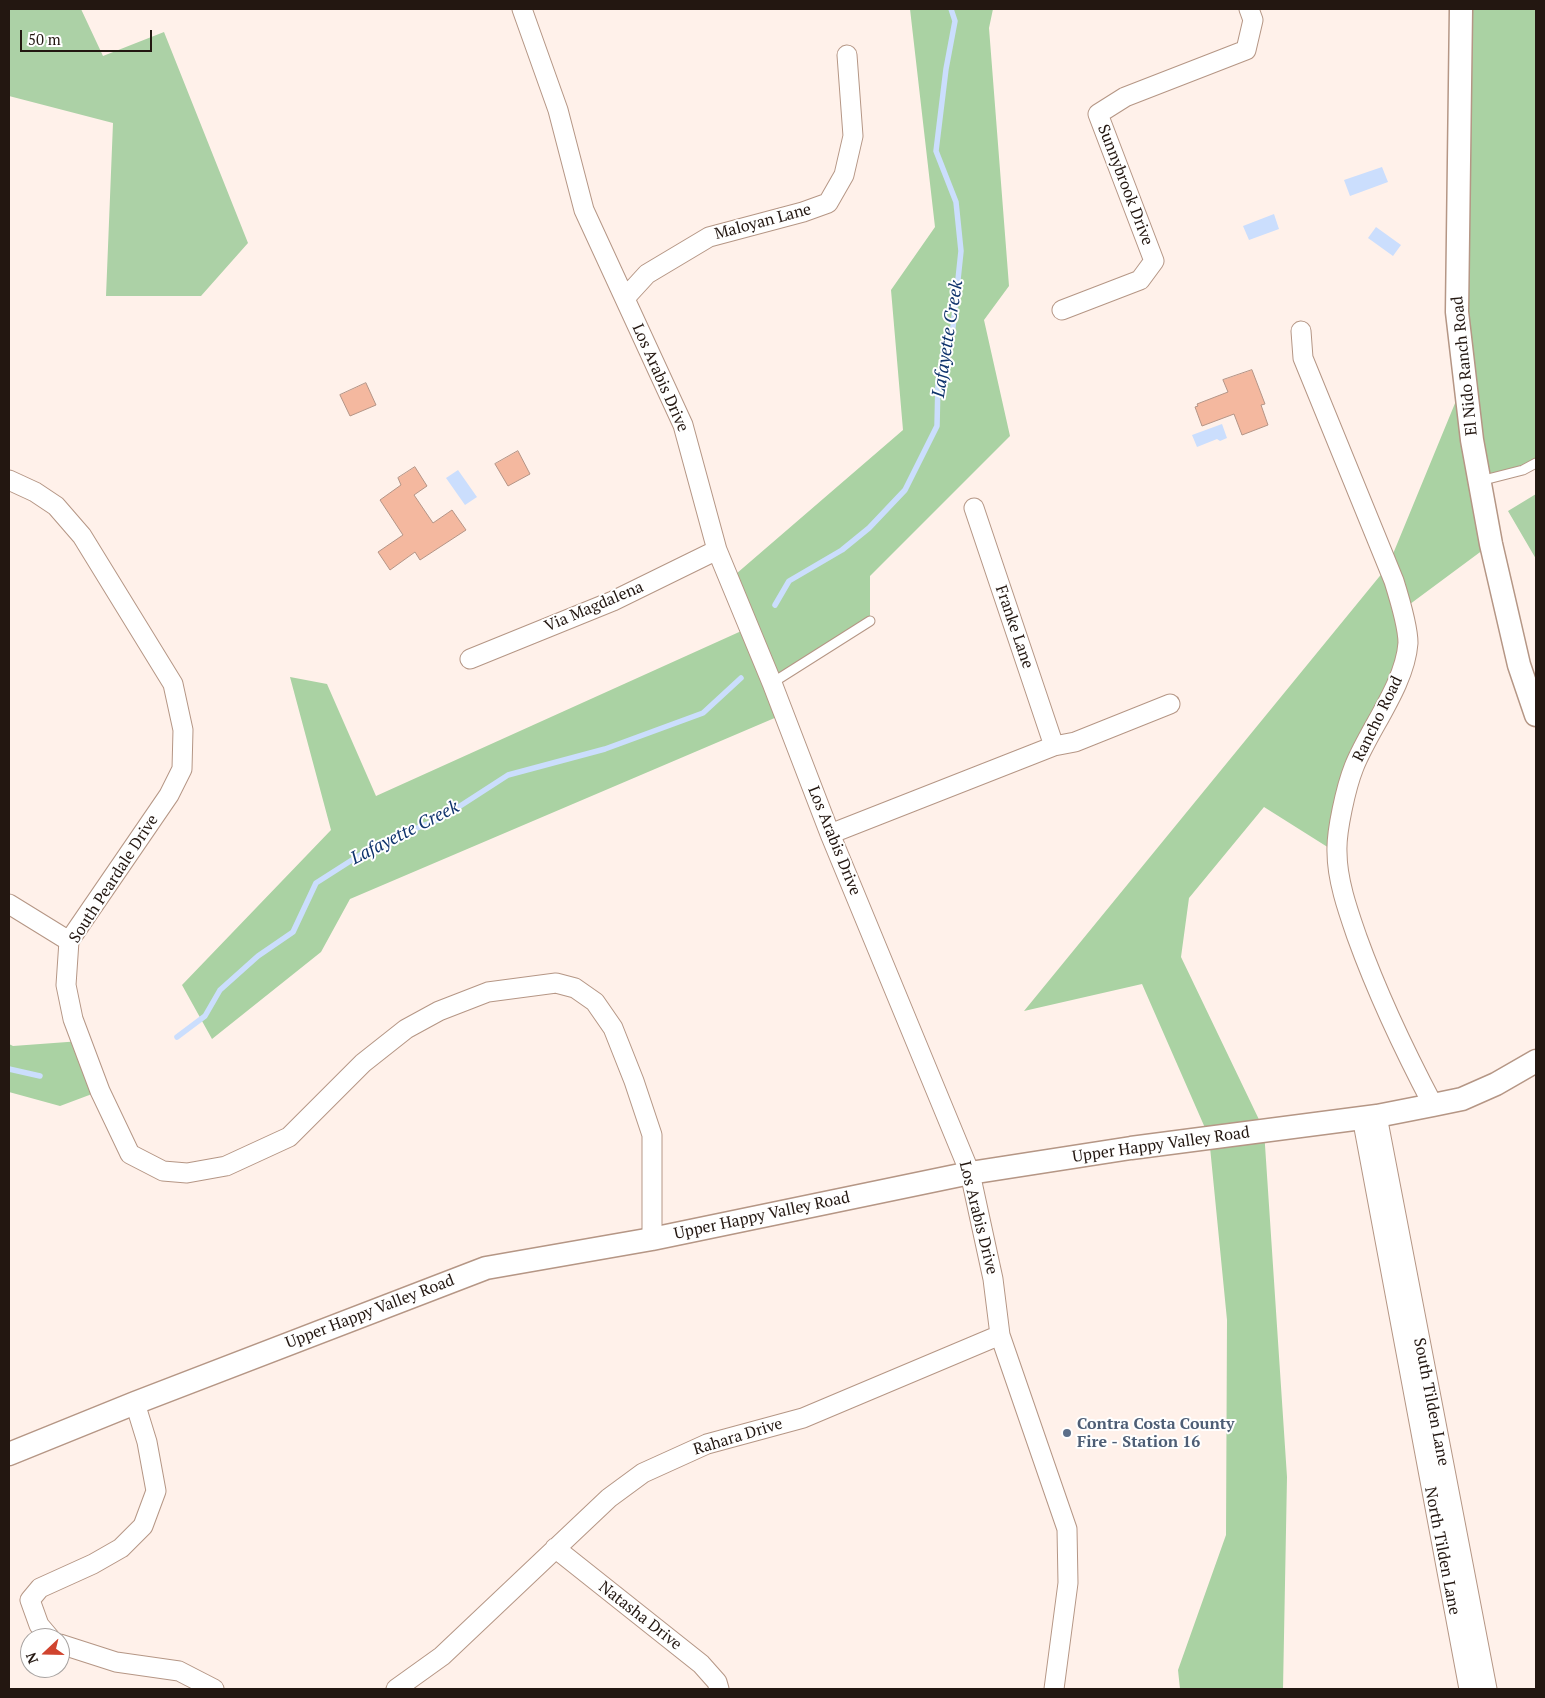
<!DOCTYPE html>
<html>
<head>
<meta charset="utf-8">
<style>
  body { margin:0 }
  #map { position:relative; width:1545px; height:1698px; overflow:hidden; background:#fff1ea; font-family:"PT Serif",serif }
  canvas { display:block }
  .frame { position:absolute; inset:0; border:10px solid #231711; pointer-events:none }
  .north { position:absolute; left:20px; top:1628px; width:50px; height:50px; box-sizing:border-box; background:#fff; border:1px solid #a7a2a0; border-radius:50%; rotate:249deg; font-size:14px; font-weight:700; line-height:20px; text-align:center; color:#231711 }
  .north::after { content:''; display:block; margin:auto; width:18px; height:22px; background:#d0442f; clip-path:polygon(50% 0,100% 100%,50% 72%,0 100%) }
  .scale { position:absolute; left:20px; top:30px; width:132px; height:22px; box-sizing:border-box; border:2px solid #231711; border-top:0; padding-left:6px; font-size:15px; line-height:18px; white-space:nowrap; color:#231711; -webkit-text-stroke:4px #fff; paint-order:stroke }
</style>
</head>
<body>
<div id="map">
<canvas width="1545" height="1698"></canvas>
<div class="frame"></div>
<div class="north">N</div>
<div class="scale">50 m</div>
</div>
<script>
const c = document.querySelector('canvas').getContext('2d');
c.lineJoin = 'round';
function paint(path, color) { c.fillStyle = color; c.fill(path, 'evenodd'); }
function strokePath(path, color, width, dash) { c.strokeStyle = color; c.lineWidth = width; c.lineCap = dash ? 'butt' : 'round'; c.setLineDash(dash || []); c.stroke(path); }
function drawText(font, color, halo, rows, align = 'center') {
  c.font = font + ' "PT Serif",serif'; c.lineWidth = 4; c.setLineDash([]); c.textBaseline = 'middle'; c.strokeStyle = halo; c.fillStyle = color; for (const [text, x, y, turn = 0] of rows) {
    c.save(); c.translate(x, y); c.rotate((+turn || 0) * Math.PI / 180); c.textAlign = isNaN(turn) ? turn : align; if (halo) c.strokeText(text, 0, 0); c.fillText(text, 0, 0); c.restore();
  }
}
const green = new Path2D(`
  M 9,9 L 81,9 L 103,56 L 164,32 L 248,243 L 201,296 L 106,296 L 113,123 L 9,96 Z
  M 1536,494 L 1536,559 L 1508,511 Z`);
const forest = new Path2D(`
  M 910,9 L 993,9 L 989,28 L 1009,286 L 984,320 L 1010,436 L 870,576 L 870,621 L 772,683 L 784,714 L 350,899 L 321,952 L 212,1039 L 182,985 L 331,830 L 290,677 L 327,684 L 376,796 L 748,628 L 729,580 L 903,430 L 891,290 L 935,227 Z
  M 1461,9 L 1536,9 L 1536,463 L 1480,481 L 1491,544 L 1402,610 L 1408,643 L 1353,768 L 1337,853 L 1264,807 L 1189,898 L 1181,957 L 1264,1130 L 1287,1477 L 1283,1689 L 1180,1689 L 1178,1670 L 1226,1535 L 1227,1320 L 1209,1137 L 1142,984 L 1024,1011 L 1388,566 L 1465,379 Z
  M 81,1041 L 100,1091 L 60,1106 L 9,1092 L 9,1044 L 13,1046 Z`);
const water = new Path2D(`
  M 1382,167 L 1388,182 L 1350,196 L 1344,180 Z
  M 1274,214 L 1279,229 L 1249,240 L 1243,226 Z
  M 1376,227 L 1401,245 L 1393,256 L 1368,238 Z
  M 1222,424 L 1227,438 L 1220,441 L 1217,439 L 1197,447 L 1192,435 Z
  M 458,470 L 477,497 L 465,505 L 446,478 Z`);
const stream = new Path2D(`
  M 775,605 L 789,581 L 842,550 L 869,528 L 905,490 L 937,426 L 938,381 L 953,327 L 961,251 L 956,202 L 936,151 L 946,69 L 955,21 L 951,9
  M 177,1037 L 205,1016 L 220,990 L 258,956 L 293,932 L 316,883 L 377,844 L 440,819 L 508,775 L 605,749 L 703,713 L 741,678
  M 9,1069 L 40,1076`);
const building = new Path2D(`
  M 1252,370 L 1265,404 L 1261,405 L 1268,425 L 1242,435 L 1234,414 L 1202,426 L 1195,407 L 1198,406 L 1197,404 L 1228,392 L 1223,380 Z
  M 366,383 L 376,405 L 350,416 L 340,395 Z
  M 518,451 L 530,474 L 508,486 L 495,464 Z
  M 415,467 L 427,486 L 414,495 L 433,523 L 452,510 L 466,530 L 420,560 L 415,552 L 390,570 L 378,552 L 403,535 L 380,500 L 401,485 L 398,478 Z`);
const service = new Path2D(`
  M 1480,481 L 1523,470 L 1536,463
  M 772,683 L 870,621`);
const minor = new Path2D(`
  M 522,9 L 558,110 L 584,210 L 683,425 L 717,550 L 772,683 L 830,834 L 970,1173 L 993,1279 L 1000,1335 L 1067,1529 L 1068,1583 L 1054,1689
  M 625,298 L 647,274 L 709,237 L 803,212 L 828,203 L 844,175 L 853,136 L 847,55
  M 1062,310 L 1140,280 L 1154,261 L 1098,114 L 1125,97 L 1246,50 L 1253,20 L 1249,9
  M 1301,331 L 1303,358 L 1394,581 C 1399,597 1408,627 1408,643 C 1405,685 1369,729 1354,767 C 1346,787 1336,832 1337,852 C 1337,880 1348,911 1357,937 C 1378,995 1404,1050 1433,1105
  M 9,480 L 35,492 L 56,506 L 82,536 L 173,684 L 183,730 L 182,769 L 169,795 L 69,941 L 66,985 L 73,1019 L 100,1091 L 130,1154 L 163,1171 L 187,1173 L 226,1166 L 289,1137 L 363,1063 L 406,1029 L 439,1011 L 488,992 L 556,983 L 575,988 L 595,1002 L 613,1028 L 634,1081 L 652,1135 L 652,1239
  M 974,508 L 1054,746
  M 470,659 L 613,601 L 717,550
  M 830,834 L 1054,746 L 1075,742 L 1170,704
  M 9,904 L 69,941
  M 1377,1116 L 1487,1689
  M 1362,1117 L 1469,1689
  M 555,1548 L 701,1664 L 717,1682 L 719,1689
  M 50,1638 L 39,1625 L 30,1600 L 40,1588 L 93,1564 L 121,1548 L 143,1526 L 156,1491 L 147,1442 L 135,1403
  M 60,1644 L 116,1662 L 179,1671 L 214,1689
  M 396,1689 L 442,1656 L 609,1498 L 643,1473 L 707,1444 L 803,1418 L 1000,1335`);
const tertiary = new Path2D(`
  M 1461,9 L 1457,312 L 1472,440 L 1491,544 L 1519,665 L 1536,715
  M 9,1454 L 135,1403 L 486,1268 L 652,1239 L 970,1173 L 1131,1148 L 1377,1116 L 1433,1105 L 1462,1099 L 1496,1084 L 1536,1061`);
const markers = [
  [1067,1433,5,"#5c6f8a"]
];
const streetNames = [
  ["Sunnybrook Drive",1125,185,69],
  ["Maloyan Lane",763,222,-15],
  ["El Nido Ranch Road",1465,366,-96],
  ["Los Arabis Drive",660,378,66],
  ["Via Magdalena",594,607,-23],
  ["Franke Lane",1014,627,71],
  ["Rancho Road",1378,719,-64],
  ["Los Arabis Drive",834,841,68],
  ["South Peardale Drive",114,879,-57],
  ["Upper Happy Valley Road",1161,1145,-8],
  ["Upper Happy Valley Road",762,1216,-12],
  ["Los Arabis Drive",978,1218,76],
  ["Upper Happy Valley Road",370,1312,-21],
  ["South Tilden Lane",1431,1402,79],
  ["Rahara Drive",738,1437,-17],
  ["North Tilden Lane",1442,1551,79],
  ["Natasha Drive",640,1616,38]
];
const serviceNames = [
  ["Contra Costa County",1077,1424],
  ["Fire - Station 16",1077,1442]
];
const waterNames = [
  ["Lafayette Creek",948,339,-81],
  ["Lafayette Creek",405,833,-27]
];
paint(green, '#acd1a6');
paint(forest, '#aad2a3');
paint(water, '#cbdefd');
strokePath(stream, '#cbdefd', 5.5);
paint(building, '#f4b89f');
strokePath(building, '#b49486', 1);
strokePath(service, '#b59685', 11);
strokePath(minor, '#b59685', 21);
strokePath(tertiary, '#b59685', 25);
strokePath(service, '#fff', 9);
strokePath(minor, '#fff', 19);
strokePath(tertiary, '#fff', 22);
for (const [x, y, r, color] of markers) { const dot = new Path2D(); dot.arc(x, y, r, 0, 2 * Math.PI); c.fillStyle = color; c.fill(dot); strokePath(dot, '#fff', 2); }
drawText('16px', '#231711', '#fff', streetNames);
drawText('bold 16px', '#4e5e75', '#fff', serviceNames, 'left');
drawText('italic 18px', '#10346d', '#fff', waterNames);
</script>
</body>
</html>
